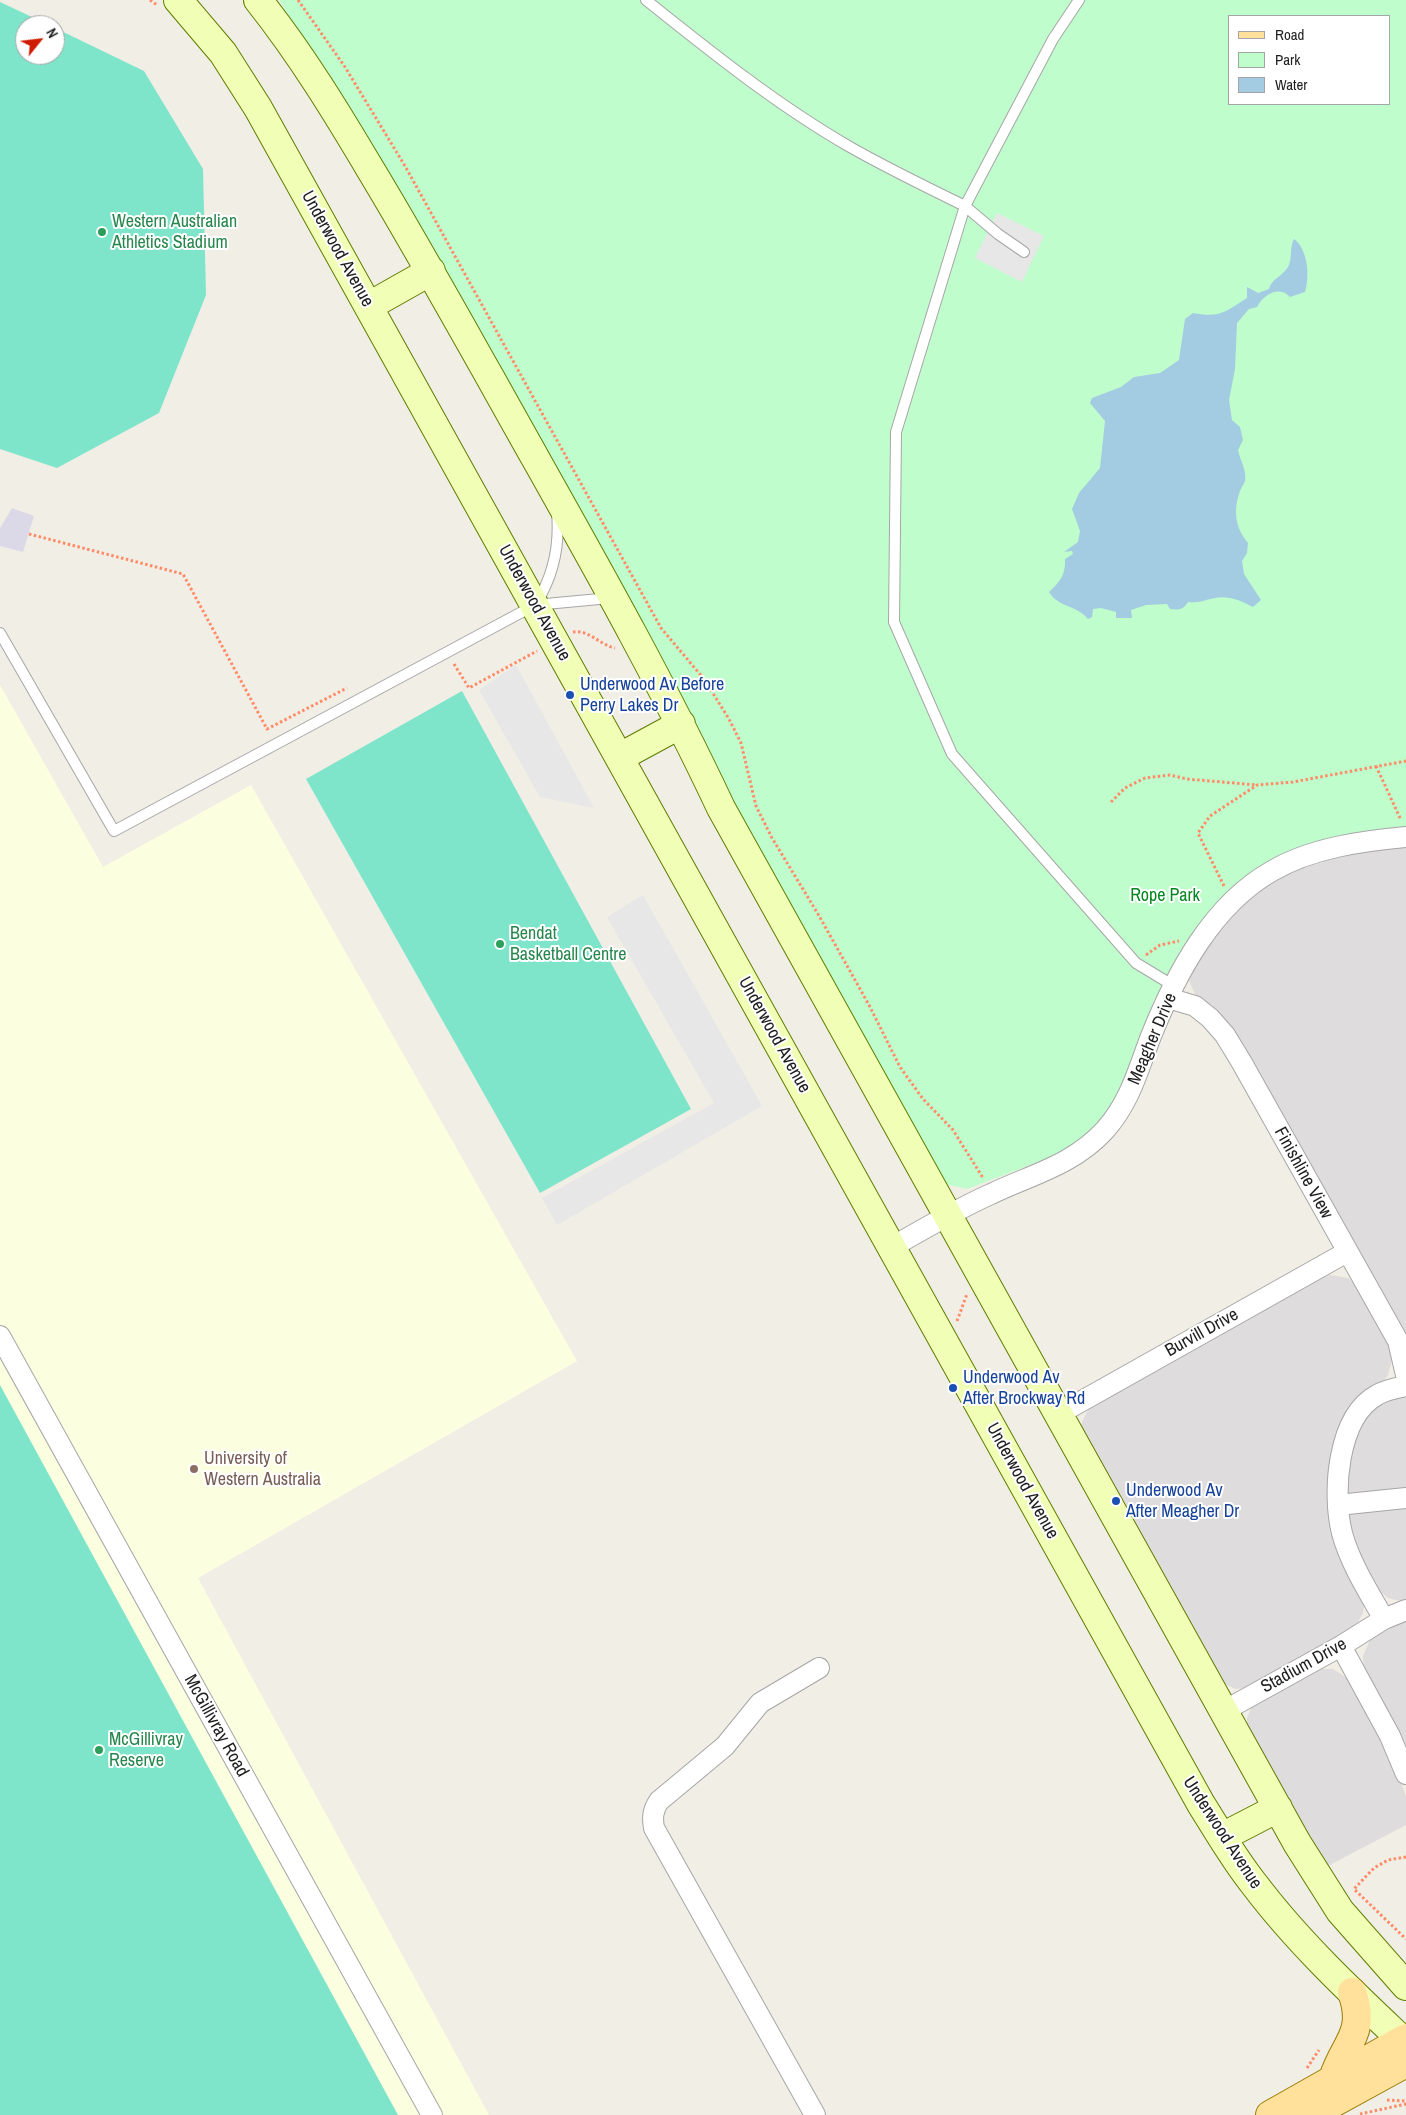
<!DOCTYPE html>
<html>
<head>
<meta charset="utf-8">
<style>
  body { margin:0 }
  #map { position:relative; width:1406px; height:2115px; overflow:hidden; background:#f1eee5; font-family:"Archivo Narrow",sans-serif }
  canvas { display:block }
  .legend { position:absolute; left:1228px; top:15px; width:162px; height:90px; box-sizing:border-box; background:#fff; border:1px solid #a5a5a5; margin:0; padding:6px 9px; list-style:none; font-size:15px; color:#1f1f1f }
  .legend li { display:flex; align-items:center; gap:10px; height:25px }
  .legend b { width:25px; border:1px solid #a5a5a5 }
  .north { position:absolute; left:15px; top:15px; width:50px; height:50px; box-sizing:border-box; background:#fff; border:1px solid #a5a5a5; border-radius:50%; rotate:61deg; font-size:14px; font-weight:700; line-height:20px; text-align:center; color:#1f1f1f }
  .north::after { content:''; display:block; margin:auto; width:18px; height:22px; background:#cf1b00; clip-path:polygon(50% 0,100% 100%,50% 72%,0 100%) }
</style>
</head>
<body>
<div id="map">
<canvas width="1406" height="2115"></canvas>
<ul class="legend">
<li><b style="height:6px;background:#ffe19c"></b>Road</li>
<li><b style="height:14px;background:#c0fdcd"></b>Park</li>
<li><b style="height:14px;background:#a3cbe1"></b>Water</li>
</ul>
<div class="north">N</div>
</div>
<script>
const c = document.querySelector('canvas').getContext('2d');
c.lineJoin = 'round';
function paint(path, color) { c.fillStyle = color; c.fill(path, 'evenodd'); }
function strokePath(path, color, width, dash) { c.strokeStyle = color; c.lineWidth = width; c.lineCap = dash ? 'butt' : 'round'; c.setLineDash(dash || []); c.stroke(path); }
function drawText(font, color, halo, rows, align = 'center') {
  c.font = font + ' "Archivo Narrow",sans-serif'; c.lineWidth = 4; c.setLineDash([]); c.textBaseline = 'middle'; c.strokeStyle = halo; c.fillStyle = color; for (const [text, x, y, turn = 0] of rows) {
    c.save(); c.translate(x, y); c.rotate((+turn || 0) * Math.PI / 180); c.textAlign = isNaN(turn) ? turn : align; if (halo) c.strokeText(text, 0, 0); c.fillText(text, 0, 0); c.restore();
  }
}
const residential = new Path2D(`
  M 1406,846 L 1406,1341 L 1231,1029 L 1214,1007 L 1196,996 L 1189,981 L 1199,957 L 1239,907 L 1271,879 L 1344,855 Z
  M 1330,1275 L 1348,1278 L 1355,1284 L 1391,1347 L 1393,1357 L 1388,1375 L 1332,1459 L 1364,1604 L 1363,1613 L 1355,1627 L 1244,1688 L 1236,1689 L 1220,1682 L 1081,1431 L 1082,1422 L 1089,1408 L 1321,1278 Z
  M 1406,1395 L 1406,1602 L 1388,1598 L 1381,1592 L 1356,1547 L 1349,1528 L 1345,1480 L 1356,1434 L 1366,1416 L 1389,1397 Z
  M 1406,1619 L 1406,1753 L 1364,1672 L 1363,1656 L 1370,1640 Z
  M 1319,1669 L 1333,1669 L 1350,1680 L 1387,1748 L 1406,1796 L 1406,1825 L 1324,1868 L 1247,1729 L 1247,1718 L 1251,1708 L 1259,1701 Z`);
const education = new Path2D(`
  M 0,685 L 103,867 L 251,785 L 577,1361 L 198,1578 L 489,2115 L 0,2115 Z`);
const park = new Path2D(`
  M 279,0 L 1406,0 L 1406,828 L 1292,852 L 1193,934 L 1153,1002 L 1125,1085 L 1105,1116 L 1078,1142 L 1043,1160 L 967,1189 L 945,1184 L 320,67 ZM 1230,16 L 1390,16 L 1390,104 L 1230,104 Z`);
const pitch = new Path2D(`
  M 0,2 L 49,25 L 25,25 L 25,55 L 55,55 L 55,28 L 144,71 L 203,169 L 206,295 L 159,413 L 57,468 L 0,449 Z
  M 462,691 L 691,1109 L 540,1193 L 306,779 Z
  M 0,1385 L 398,2115 L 0,2115 Z`);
const parking = new Path2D(`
  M 997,213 L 1044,236 L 1022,282 L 975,258 Z
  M 516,665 L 594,808 L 540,797 L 479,690 Z
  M 643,895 L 762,1106 L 557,1225 L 542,1198 L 714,1103 L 607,917 Z`);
const plaza = new Path2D(`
  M 12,508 L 34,516 L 23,552 L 0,546 L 0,528 Z`);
const water = new Path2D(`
  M 1294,239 C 1308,249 1310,277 1305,292 L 1290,297 C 1279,285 1263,295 1257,307 L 1249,309 L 1237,323 L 1235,369 L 1229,400 L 1232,420 L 1240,427 L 1243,440 L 1238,450 C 1240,460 1247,471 1245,481 C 1244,484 1241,488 1240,491 C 1233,511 1235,527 1248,543 L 1247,553 L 1242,561 L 1244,574 L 1261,600 L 1253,607 C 1242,601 1228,595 1215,598 C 1202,600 1204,603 1188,602 C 1183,610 1179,610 1170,609 L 1167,604 L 1146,605 L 1131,610 L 1132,618 L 1116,618 L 1116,612 L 1101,608 L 1093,609 L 1092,617 L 1088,619 C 1077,605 1059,608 1049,592 C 1060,582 1066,574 1065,559 L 1073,554 L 1072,551 L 1064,552 L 1078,542 L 1080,531 L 1072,509 L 1079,493 L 1100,468 L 1105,421 L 1090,403 L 1092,398 L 1121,387 L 1134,377 L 1160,373 L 1179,360 L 1185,319 L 1193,313 C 1220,318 1225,312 1247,298 L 1247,287 L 1258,293 L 1269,289 C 1272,278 1282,277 1288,267 C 1293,258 1289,248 1294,239 Z`);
const path = new Path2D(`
  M 150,0 L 157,5
  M 298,0 L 345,67 L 405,166 L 661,628 L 704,679 L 729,719 L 741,743 L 756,806 L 772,838 L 818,914 L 869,1005 L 900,1067 L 923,1099 L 953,1130 L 983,1178
  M 29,534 L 183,574 L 267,729 L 347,688
  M 573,632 C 588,629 600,645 615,648
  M 454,664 L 469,688 L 537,651
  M 1376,766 L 1401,820
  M 1111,802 L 1125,788 L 1145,778 L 1170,775 L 1187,779 L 1257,785
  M 1224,886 L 1198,833 L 1210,816 L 1257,785 L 1293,782 L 1406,761
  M 1146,955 L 1160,945 L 1179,941
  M 957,1321 L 967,1294
  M 1406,1857 L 1388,1860 L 1374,1868 L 1354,1889 L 1406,1939
  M 1307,2068 L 1319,2050
  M 1387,2100 L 1406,2101
  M 1360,2114 L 1406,2104`);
const lane = new Path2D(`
  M 646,0 C 711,52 777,105 850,147 C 887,168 926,187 965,206 L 1053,39 L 1079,0
  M 1024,252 L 998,234 L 965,206 L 896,432 L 894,622 L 952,754 L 1136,963 L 1174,986
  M 537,602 C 554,574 560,546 557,513
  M 0,633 L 114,831 L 535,605 L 610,598`);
const street = new Path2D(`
  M 1168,998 L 1195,1006 L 1210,1018 L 1225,1035 L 1242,1063 L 1398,1341 L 1406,1375
  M 892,1247 C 924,1229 957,1209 991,1194 C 1033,1174 1073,1165 1105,1130 C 1130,1102 1138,1070 1151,1036 C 1176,974 1212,905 1272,871 C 1311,848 1362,841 1406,837
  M 0,1336 L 432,2115
  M 1057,1415 L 1347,1252
  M 1338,1505 L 1406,1498
  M 1384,1619 C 1369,1593 1350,1563 1342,1533 C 1332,1494 1337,1417 1377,1395 C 1385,1390 1396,1388 1406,1386
  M 1341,1646 L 1390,1736 L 1406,1774
  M 1222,1712 L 1341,1646 L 1384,1619 L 1406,1610
  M 815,2115 L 654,1828 C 652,1817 653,1810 659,1801 L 725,1746 L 760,1703 L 819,1668`);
const secondary = new Path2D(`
  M 178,0 L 223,53 L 258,108 L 1201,1804 C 1218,1831 1234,1859 1254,1884 C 1297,1941 1350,1991 1402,2040
  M 258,0 C 301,54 337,113 372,172 C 413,240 452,310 491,379 C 570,521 652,661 721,808 L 1297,1843 L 1340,1911 L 1406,1986
  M 369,306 L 431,271
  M 620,757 L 681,724
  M 1222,1837 L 1278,1808`);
const primary = new Path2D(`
  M 1333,2079 C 1344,2043 1367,2034 1352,1992
  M 1270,2115 L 1406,2038
  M 1311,2115 L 1406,2063`);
const markers = [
  [102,232,5,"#2e9e5b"],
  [570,695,5,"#1a4fb4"],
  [500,944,5,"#2e9e5b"],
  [953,1388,5,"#1a4fb4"],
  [194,1469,5,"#8d6e63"],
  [1116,1501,5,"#1a4fb4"],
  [99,1750,5,"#2e9e5b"]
];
const leisureNames = [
  ["Western Australian",112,222],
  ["Athletics Stadium",112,243],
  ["Bendat",510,934],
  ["Basketball Centre",510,955],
  ["McGillivray",109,1740],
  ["Reserve",109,1761]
];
const streetNames = [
  ["Underwood Avenue",337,249,61],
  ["Underwood Avenue",534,603,61],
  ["Underwood Avenue",774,1035,61],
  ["Meagher Drive",1153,1039,-67],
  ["Finishline View",1303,1173,61],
  ["Burvill Drive",1202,1333,-29],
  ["Underwood Avenue",1022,1481,61],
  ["Stadium Drive",1304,1666,-29],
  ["McGillivray Road",216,1726,61],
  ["Underwood Avenue",1222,1833,57]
];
const transitNames = [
  ["Underwood Av Before",580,685],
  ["Perry Lakes Dr",580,706],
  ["Underwood Av",963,1378],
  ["After Brockway Rd",963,1399],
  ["Underwood Av",1126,1491],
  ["After Meagher Dr",1126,1512]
];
const parkNames = [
  ["Rope Park",1165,896]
];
const educationNames = [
  ["University of",204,1459],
  ["Western Australia",204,1480]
];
paint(residential, '#dedcdc');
paint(education, '#fbffe0');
paint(park, '#c0fdcd');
paint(pitch, '#7ee5cb');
paint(parking, '#e7e7e7');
paint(plaza, '#dbd9e7');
paint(water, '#a3cbe1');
strokePath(lane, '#a6a6a6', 12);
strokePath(street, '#a6a6a6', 22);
strokePath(secondary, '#5f7d00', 30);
strokePath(primary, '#9b7c00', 30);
strokePath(path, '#ff8b68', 3, [2.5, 2.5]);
strokePath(lane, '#fff', 10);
strokePath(street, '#fff', 20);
strokePath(secondary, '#f1feb6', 28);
strokePath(primary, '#ffe19c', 28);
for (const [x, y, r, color] of markers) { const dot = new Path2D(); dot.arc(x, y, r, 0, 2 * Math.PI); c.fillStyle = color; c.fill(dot); strokePath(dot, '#fff', 2); }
drawText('18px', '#27864d', '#fff', leisureNames, 'left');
drawText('18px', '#1f1f1f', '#fff', streetNames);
drawText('18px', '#164399', '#fff', transitNames, 'left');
drawText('18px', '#048720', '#fff', parkNames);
drawText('18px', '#785e54', '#fff', educationNames, 'left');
</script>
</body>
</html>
